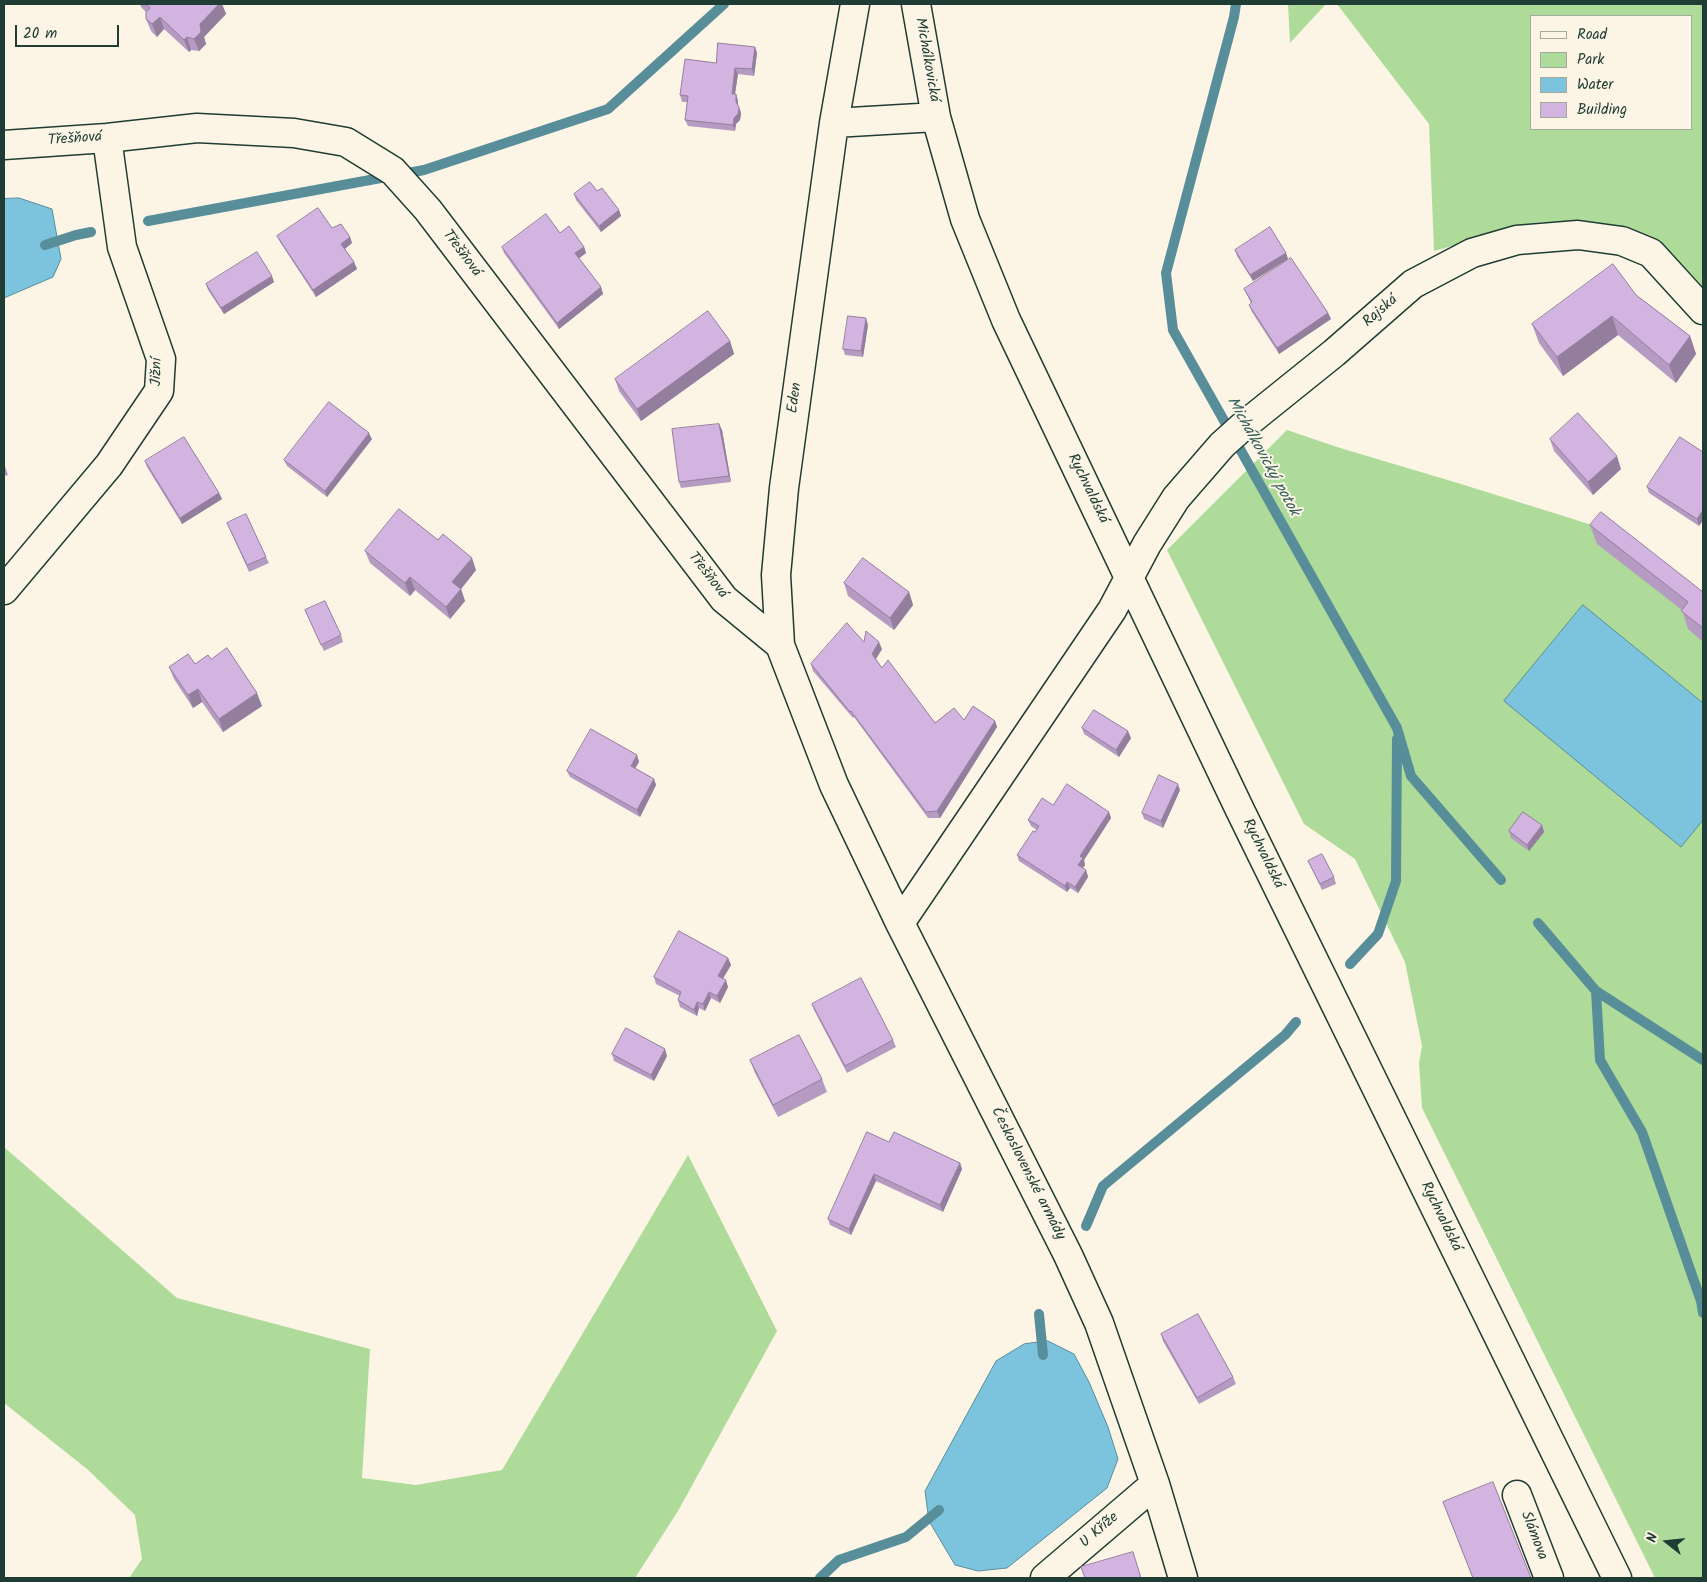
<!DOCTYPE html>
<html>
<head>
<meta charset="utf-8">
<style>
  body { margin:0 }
  #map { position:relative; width:1707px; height:1582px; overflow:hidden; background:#fcf5e5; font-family:Kalam,sans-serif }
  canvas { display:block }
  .frame { position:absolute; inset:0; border:5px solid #1f3d34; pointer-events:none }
  .legend { position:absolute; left:1530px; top:15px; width:162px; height:115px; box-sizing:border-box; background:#fcf5e5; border:1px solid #a4ab9e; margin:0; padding:6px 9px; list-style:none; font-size:15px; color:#1f3d34 }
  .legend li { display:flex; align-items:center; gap:10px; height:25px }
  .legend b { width:25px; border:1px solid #a4ab9e }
  .north { position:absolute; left:1642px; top:1517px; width:50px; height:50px; -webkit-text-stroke:4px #fcf5e5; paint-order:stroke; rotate:286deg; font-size:14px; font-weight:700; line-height:20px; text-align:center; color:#1f3d34 }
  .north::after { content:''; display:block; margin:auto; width:18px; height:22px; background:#1f3d34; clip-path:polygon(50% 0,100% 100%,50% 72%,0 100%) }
  .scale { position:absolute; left:15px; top:25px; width:104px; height:22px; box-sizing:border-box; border:2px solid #1f3d34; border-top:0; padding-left:6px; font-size:15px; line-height:18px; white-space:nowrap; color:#1f3d34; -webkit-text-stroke:4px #fcf5e5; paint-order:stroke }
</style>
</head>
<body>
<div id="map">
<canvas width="1707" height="1582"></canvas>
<div class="frame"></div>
<ul class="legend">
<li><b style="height:6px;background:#fcf5e5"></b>Road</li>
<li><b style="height:14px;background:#aedb99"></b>Park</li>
<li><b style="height:14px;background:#7cc4dd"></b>Water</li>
<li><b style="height:14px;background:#d3b4e0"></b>Building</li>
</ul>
<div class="north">N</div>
<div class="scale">20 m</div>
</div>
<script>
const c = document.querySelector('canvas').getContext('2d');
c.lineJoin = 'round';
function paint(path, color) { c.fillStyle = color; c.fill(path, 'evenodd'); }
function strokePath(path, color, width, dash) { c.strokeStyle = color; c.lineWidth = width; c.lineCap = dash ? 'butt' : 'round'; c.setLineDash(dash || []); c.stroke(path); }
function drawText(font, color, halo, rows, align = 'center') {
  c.font = font + ' Kalam,sans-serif'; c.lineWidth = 4; c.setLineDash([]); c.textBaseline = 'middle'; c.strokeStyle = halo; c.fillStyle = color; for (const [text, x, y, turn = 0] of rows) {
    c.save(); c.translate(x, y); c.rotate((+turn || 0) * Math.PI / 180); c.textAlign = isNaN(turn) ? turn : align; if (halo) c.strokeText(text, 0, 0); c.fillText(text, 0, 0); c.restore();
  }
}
const green = new Path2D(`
  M 1288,4 L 1326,4 L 1290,43 Z
  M 1337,4 L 1703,4 L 1703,290 L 1699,294 L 1651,236 L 1581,220 L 1533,223 L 1434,251 L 1429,124 ZM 1531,16 L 1691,16 L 1691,129 L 1531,129 Z
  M 1287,430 L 1337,447 L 1461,484 L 1608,530 L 1703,605 L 1703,1578 L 1655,1578 L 1422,1108 L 1419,1063 L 1422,1046 L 1405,962 L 1355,859 L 1304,824 L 1167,550 Z
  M 4,1147 L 177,1298 L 370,1349 L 362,1478 L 416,1485 L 502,1470 L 688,1155 L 777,1331 L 678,1511 L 635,1578 L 129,1578 L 142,1559 L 135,1515 L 87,1469 L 4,1403 Z`);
const water = new Path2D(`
  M 19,198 L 52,209 L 61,259 L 53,277 L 4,298 L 4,199 Z
  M 1583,605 L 1703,703 L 1703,820 L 1681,847 L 1504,701 Z
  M 1048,1341 L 1074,1354 L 1089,1382 L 1108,1427 L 1118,1459 L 1107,1488 L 1007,1568 L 978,1571 L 955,1565 L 929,1521 L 925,1491 L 996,1361 L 1024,1344 Z`);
const stream = new Path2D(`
  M 1236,4 L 1234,17 L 1166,273 L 1173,330 L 1397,728 L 1411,776 L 1501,880
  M 148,221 L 424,170 L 608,109 L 724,4
  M 45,245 L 76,235 L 91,232
  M 1538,923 L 1596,991 L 1703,1060
  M 1350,964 L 1378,934 L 1396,881 L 1397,739
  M 1596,991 L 1600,1060 L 1642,1132 L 1701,1301 L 1703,1313
  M 1086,1226 L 1103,1186 L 1285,1035 L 1296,1022
  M 1039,1314 L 1043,1355
  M 820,1578 L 839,1560 L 906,1537 L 939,1510`);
const minor = new Path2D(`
  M 855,4 L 834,123 L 784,488 L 776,575 L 780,645 L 834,785 L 900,923 L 1068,1255 L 1099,1323 L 1155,1484 L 1183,1578
  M 916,4 L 936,117 L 965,219 L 1006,320 L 1240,810 L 1617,1578
  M 834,123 L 936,117
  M 4,145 L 107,138 L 197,128 L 294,133 L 346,142 L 393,171 L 428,210 L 724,599 L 780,645
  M 4,590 L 109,465 L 159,391 L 161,359 L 122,247 L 107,138
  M 900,923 L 1112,610 L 1147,544 L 1176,498 L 1222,445 L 1242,427 L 1334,353 L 1413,284 L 1472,253 L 1517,240 L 1578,235 L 1622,241 L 1651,253 L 1703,310
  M 1517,1495 L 1549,1578
  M 1045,1578 L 1155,1484`);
const wall = new Path2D(`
  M 140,4 L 222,4 L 226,14 L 204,37 L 206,44 L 199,51 L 191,50 L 189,52 L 164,29 L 157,37 L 151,31 L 146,19 L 146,12 L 141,7 Z
  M 755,47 L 757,53 L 754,76 L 738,74 L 735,94 L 736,94 L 738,101 L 738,106 L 741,113 L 740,120 L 736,124 L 735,131 L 688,126 L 685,120 L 687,102 L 682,102 L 680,95 L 716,63 Z
  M 574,194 L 619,210 L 621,216 L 601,232 L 576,200 Z
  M 332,228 L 350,237 L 352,243 L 345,249 L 354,262 L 357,269 L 316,297 L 280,242 L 277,236 Z
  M 560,233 L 584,247 L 586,253 L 579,258 L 601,287 L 603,294 L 559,329 L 504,253 L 502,247 Z
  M 1235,250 L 1286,253 L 1288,259 L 1253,281 L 1237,256 Z
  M 274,282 L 224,314 L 208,290 L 206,284 Z
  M 1244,289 L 1328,313 L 1331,319 L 1279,354 L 1252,312 L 1249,305 L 1251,303 Z
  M 1636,295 L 1690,336 L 1696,354 L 1676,383 L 1618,335 L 1563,376 L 1539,343 L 1532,324 Z
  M 868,325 L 863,357 L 845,355 L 843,349 Z
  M 730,341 L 734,354 L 641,421 L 619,391 L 615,379 Z
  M 719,424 L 722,430 L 731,482 L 681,488 L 679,482 Z
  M 372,439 L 327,497 L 287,466 L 284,460 Z
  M 1550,439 L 1621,469 L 1593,495 L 1554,451 Z
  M 1703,452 L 1703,520 L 1699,526 L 1649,493 L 1647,487 Z
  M 145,461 L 219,493 L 222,499 L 182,524 L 147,467 Z
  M 4,463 L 8,475 L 4,476 Z
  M 227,523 L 266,557 L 269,563 L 249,572 Z
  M 1590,525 L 1703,592 L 1703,642 L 1688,629 L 1682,610 L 1597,544 Z
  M 438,540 L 476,570 L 461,589 L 465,601 L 450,619 L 415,590 L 410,596 L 370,563 L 365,551 Z
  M 844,583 L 909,592 L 913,605 L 894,630 L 848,596 Z
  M 305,610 L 341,635 L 343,642 L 324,651 Z
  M 864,642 L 882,649 L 876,659 L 882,668 L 935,723 L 964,720 L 995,721 L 997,727 L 940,818 L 928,818 L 854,717 L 853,718 L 813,671 L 811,664 Z
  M 211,659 L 262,706 L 223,732 L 202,702 L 193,708 L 174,679 L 169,667 L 195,664 Z
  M 1082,728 L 1131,738 L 1119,757 L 1084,734 Z
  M 637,755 L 639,762 L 635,768 L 654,779 L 656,785 L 640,817 L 570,777 L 567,771 Z
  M 1180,790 L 1163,828 L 1144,819 L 1142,813 Z
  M 1053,805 L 1109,812 L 1111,818 L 1084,860 L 1085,865 L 1083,868 L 1086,870 L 1088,877 L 1078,893 L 1070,888 L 1067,892 L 1019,861 L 1017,855 L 1037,830 L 1031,826 L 1028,820 Z
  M 1542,825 L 1544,832 L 1529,851 L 1511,838 L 1509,831 Z
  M 1308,861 L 1334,877 L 1336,884 L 1322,890 Z
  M 728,958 L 731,965 L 723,978 L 728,987 L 720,1003 L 711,998 L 705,1011 L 699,1008 L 697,1016 L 680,1007 L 678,1000 L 680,996 L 656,984 L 654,977 Z
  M 812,1004 L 893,1040 L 896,1047 L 847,1073 L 814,1010 Z
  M 612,1054 L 667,1056 L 654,1081 L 614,1061 Z
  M 750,1060 L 822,1079 L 827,1092 L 778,1117 L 755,1073 Z
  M 889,1142 L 960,1163 L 962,1169 L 943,1212 L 876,1181 L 851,1235 L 830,1225 L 828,1219 Z
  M 1161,1334 L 1233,1377 L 1236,1384 L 1199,1404 L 1163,1341 Z
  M 1443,1502 L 1531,1578 L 1473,1578 Z`);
const shadedWall = new Path2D(`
  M 219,4 L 222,4 L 226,14 L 204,37 L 206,44 L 199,51 L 194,39 L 200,24 Z
  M 160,17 L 164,29 L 157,37 L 152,24 Z
  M 187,37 L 191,50 L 189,52 L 184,40 Z
  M 755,47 L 757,53 L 754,76 L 752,69 Z
  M 735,68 L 738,74 L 734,100 L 732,94 Z
  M 736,94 L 738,101 L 738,109 L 736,102 Z
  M 739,107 L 741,113 L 740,120 L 736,124 L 735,131 L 733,125 L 734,118 Z
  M 619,210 L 621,216 L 601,232 L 599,226 Z
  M 350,237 L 352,243 L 343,250 L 341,244 Z
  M 584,247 L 586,253 L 577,260 L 575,253 Z
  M 1286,253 L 1288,259 L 1253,281 L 1250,275 Z
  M 354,262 L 357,269 L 316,297 L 313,290 Z
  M 272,276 L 274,282 L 224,314 L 221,308 Z
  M 601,287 L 603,294 L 559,329 L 557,323 Z
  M 1328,313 L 1331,319 L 1279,354 L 1277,348 Z
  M 1612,316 L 1618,335 L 1563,376 L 1557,357 Z
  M 866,318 L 868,325 L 863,357 L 861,351 Z
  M 1690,336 L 1696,354 L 1676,383 L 1669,365 Z
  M 730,341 L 734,354 L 641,421 L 637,409 Z
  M 719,424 L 722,430 L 731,482 L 729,476 Z
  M 369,433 L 372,439 L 327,497 L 325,491 Z
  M 1617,456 L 1621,469 L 1593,495 L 1588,482 Z
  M 219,493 L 222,499 L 182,524 L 180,518 Z
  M 1703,510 L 1703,520 L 1699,526 L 1697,519 Z
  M 472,558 L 476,570 L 461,589 L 465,601 L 450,619 L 446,607 L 452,582 Z
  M 410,577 L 415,590 L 410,596 L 405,583 Z
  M 909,592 L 913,605 L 894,630 L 890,618 Z
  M 879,642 L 882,649 L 875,660 L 872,654 Z
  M 198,689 L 202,702 L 193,708 L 188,695 Z
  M 257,693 L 262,706 L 223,732 L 219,719 Z
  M 995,721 L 997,727 L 940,818 L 937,811 Z
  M 1128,731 L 1131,738 L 1119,757 L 1116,750 Z
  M 637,755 L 639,762 L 633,772 L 631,766 Z
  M 654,779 L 656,785 L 640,817 L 637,810 Z
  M 1178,784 L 1180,790 L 1163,828 L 1161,821 Z
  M 1109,812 L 1111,818 L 1084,860 L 1085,865 L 1080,872 L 1078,865 L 1080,856 Z
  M 1542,825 L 1544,832 L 1529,851 L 1527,845 Z
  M 1086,870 L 1088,877 L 1078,893 L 1075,887 Z
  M 1067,882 L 1070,888 L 1067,892 L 1065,886 Z
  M 728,958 L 731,965 L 721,982 L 718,976 Z
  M 726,980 L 728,987 L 720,1003 L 717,996 Z
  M 709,992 L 711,998 L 705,1011 L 703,1004 Z
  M 697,1002 L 699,1008 L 697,1016 L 694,1010 Z
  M 665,1049 L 667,1056 L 654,1081 L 651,1075 Z
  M 960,1163 L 962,1169 L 943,1212 L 940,1205 Z
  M 874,1174 L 876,1181 L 851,1235 L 849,1229 Z`);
const building = new Path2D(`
  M 146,4 L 219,4 L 200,24 L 201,32 L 194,39 L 187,37 L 184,40 L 160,17 L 152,24 L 146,19 L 146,12 L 150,8 Z
  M 718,43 L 755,47 L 752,69 L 735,68 L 732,94 L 736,94 L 736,102 L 739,107 L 738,114 L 734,118 L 733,125 L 685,120 L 688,96 L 680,95 L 685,59 L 716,63 Z
  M 590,182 L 597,191 L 602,188 L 619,210 L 599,226 L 574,194 Z
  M 318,208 L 332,228 L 341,224 L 350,237 L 341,244 L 354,262 L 313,290 L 277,236 Z
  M 546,214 L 560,233 L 569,226 L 584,247 L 575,253 L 601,287 L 557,323 L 502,247 Z
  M 1270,227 L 1286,253 L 1250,275 L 1235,250 Z
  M 257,252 L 272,276 L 221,308 L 206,284 Z
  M 1291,258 L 1328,313 L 1277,348 L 1249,305 L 1252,302 L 1244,289 Z
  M 1613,264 L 1636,295 L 1690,336 L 1669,365 L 1612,316 L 1557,357 L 1532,324 Z
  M 708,311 L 730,341 L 637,409 L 615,379 Z
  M 848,316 L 866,318 L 861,351 L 843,349 Z
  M 329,402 L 369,433 L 325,491 L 284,460 Z
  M 1578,413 L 1617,456 L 1588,482 L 1550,439 Z
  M 719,424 L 729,476 L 679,482 L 672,429 Z
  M 184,437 L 219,493 L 180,518 L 145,461 Z
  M 1680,437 L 1703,452 L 1703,510 L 1697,519 L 1647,487 Z
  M 399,509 L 438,540 L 443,534 L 472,558 L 452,582 L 461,589 L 446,607 L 410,577 L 405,583 L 365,551 Z
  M 1601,512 L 1703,592 L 1703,628 L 1681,611 L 1688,602 L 1590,525 Z
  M 246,514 L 266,557 L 247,565 L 227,523 Z
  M 863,558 L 909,592 L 890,618 L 844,583 Z
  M 325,601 L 341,635 L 321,645 L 305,610 Z
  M 847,623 L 864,642 L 866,631 L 879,642 L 872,654 L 882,668 L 888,660 L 935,723 L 954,708 L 964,720 L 973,706 L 995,721 L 937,811 L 926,812 L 851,711 L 850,712 L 811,664 Z
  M 227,648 L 257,693 L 219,719 L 198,689 L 188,695 L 169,667 L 188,654 L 195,664 L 208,655 L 211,659 Z
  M 1094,710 L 1128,731 L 1116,750 L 1082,728 Z
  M 591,729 L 637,755 L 631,766 L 654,779 L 637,810 L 567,771 Z
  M 1159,775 L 1178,784 L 1161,821 L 1142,813 Z
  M 1067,784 L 1109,812 L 1080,856 L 1083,858 L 1078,865 L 1086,870 L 1075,887 L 1067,882 L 1065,886 L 1017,855 L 1033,831 L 1035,832 L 1039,826 L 1028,820 L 1042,798 L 1053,805 Z
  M 1523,812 L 1542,825 L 1527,845 L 1509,831 Z
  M 1322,854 L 1334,877 L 1320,884 L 1308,861 Z
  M 679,931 L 728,958 L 718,976 L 726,980 L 717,996 L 709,992 L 703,1004 L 697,1002 L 694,1010 L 678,1000 L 681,992 L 654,977 Z
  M 861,978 L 893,1040 L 845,1066 L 812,1004 Z
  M 626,1028 L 665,1049 L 651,1075 L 612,1054 Z
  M 799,1035 L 822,1079 L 773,1105 L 750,1060 Z
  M 867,1132 L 889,1142 L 894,1132 L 960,1163 L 940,1205 L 874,1174 L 849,1229 L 828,1219 Z
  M 1198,1314 L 1233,1377 L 1197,1398 L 1161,1334 Z
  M 1493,1482 L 1531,1578 L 1473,1578 L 1443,1502 Z
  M 1133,1552 L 1141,1578 L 1085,1578 L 1081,1567 Z`);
const streetNames = [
  ["Michálkovická",926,60,80],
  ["Třešňová",75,140,-4],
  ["Třešňová",461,254,53],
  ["Rajská",1381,312,-41],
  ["Jižní",158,372,-89],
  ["Eden",796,398,-82],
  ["Rychvaldská",1087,489,64],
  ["Třešňová",707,576,52],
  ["Rychvaldská",1262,854,64],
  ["Československé armády",1027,1174,63],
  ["Rychvaldská",1440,1217,64],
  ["U Kříže",1100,1531,-41],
  ["Slámova",1533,1536,69]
];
const waterNames = [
  ["Michálkovický potok",1262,457,61]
];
paint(green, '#aedb99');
paint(water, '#7cc4dd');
strokePath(water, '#578e99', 1);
strokePath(stream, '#578e99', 10);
strokePath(minor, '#1f3d34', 31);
strokePath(minor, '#fcf5e5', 28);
paint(wall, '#b59bc1');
paint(shadedWall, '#947e9d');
paint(building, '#d3b4e0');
strokePath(building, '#947e9d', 1);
drawText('15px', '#1f3d34', '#fcf5e5', streetNames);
drawText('italic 16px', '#365f5e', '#fcf5e5', waterNames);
</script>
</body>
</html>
